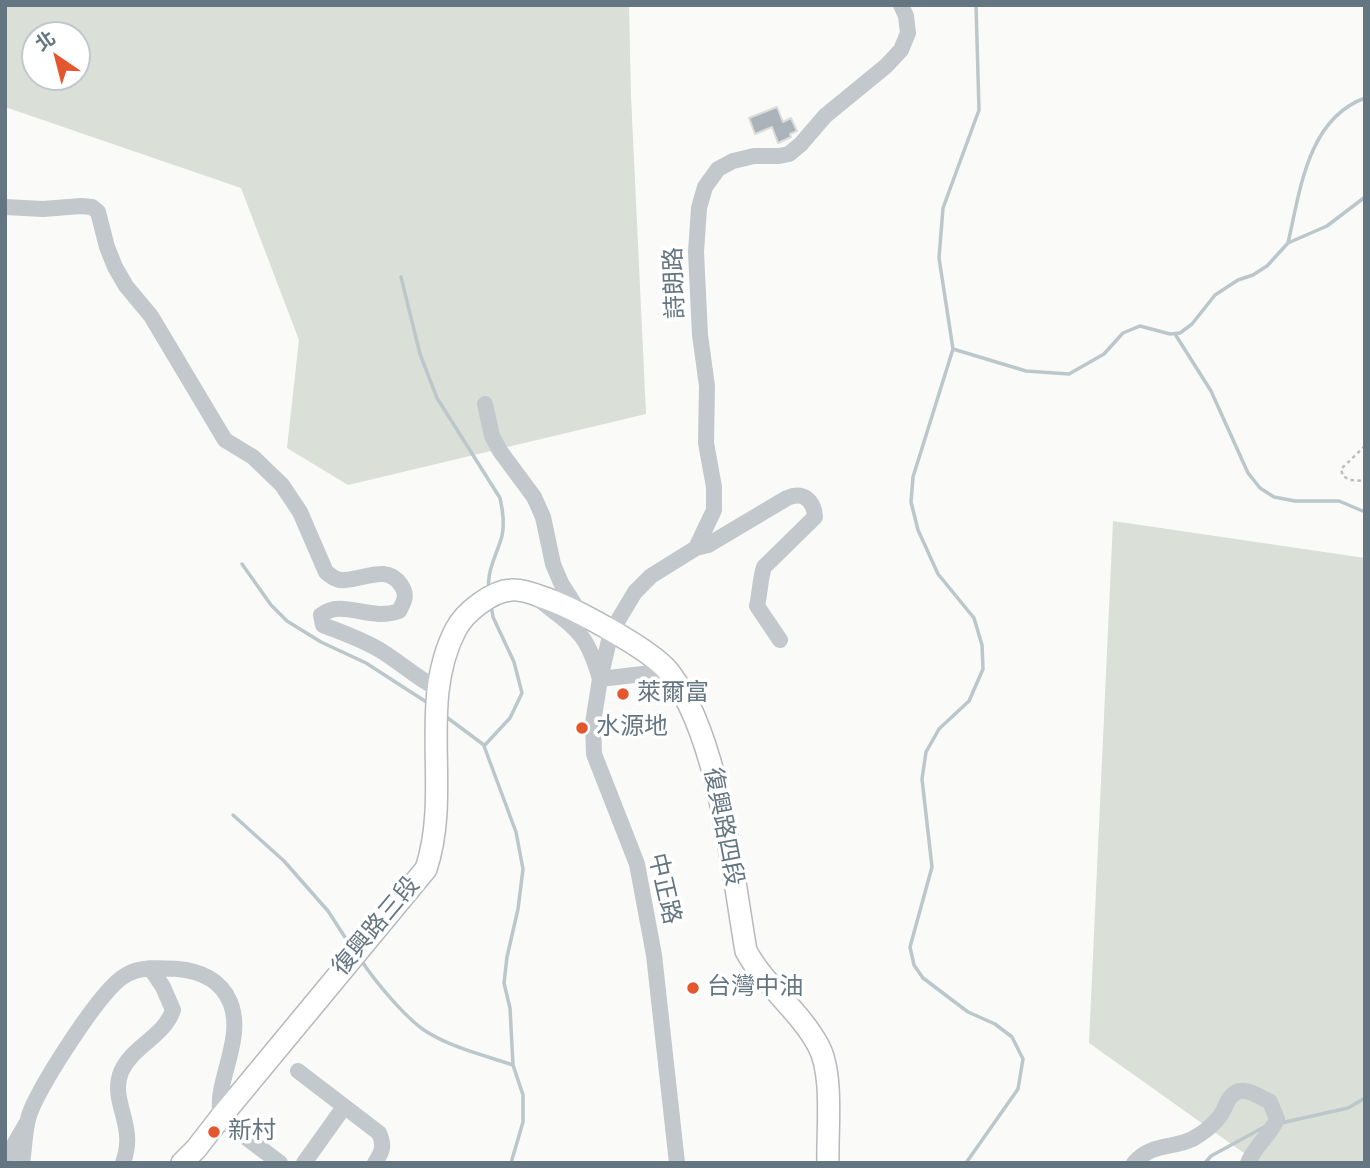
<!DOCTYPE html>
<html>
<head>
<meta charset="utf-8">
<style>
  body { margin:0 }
  #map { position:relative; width:1370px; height:1168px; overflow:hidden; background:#fafaf8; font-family:"Titillium Web","Noto Sans TC",sans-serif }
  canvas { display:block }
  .frame { position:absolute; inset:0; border:7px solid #657683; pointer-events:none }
  .north { position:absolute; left:21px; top:21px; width:70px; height:70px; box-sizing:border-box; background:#fff; border:2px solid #c1c8cd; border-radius:50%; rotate:325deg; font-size:19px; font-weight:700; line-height:28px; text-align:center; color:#657683 }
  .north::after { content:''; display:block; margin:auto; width:24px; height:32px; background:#e4572e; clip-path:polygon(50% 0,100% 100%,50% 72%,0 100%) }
</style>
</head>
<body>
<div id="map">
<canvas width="1370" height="1168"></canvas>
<div class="frame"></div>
<div class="north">北</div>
</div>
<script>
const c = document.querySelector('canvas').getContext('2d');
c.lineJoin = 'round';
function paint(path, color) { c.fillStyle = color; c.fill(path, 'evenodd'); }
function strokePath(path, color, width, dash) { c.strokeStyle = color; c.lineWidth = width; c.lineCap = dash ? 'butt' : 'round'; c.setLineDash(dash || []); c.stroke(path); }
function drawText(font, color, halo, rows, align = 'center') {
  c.font = font + ' "Titillium Web","Noto Sans TC",sans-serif'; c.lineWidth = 7; c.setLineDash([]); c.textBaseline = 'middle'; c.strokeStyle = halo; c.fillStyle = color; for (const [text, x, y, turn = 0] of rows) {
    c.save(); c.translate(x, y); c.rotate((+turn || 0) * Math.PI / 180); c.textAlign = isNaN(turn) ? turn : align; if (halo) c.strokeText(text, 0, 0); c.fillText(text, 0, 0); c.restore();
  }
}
const green = new Path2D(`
  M 5,5 L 629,5 L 631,96 L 646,414 L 348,485 L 287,448 L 299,340 L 241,188 L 5,107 ZM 35,35 L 77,35 L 77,77 L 35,77 Z
  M 1113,521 L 1365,558 L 1365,1163 L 1258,1163 L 1089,1043 Z`);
const stream = new Path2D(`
  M 1288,243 C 1300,192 1307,119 1365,98
  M 401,277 L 420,354 L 437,398 L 500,498 C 503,511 505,523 502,536 C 497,554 486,572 489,591
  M 1175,334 L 1211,391 L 1248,473 L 1260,488 L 1274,497 L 1295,501 L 1339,501 L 1365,512
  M 953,349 L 1026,371 L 1069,374 L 1104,354 L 1123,333 L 1140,326 L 1170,334 L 1180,333 L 1192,324 L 1215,295 L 1238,280 L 1253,275 L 1267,266 L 1288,243 L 1327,226 L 1365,197
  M 242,564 L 271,605 L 287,621 L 321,642 L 366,663 L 431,705
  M 491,605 L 493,617 L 514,662 L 522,693 L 510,718 L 484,746 L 516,832 L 523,869 L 518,909 L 507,957 L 504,983 L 510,1008 L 513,1065 L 523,1095 L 523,1122 L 511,1163
  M 445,716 L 484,745
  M 233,815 L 284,861 L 328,911 L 352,948
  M 361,960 C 374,980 406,1019 427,1032 C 453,1048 483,1055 513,1065
  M 1281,1123 L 1348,1108 L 1365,1098
  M 966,1163 L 1018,1089 L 1023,1059 L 1012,1037 L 995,1024 L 968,1012 L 923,978 L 914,965 L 910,947 L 932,867 L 922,779 L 926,752 L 939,729 L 969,701 L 983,669 L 982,645 L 974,618 L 938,574 L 918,530 L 911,502 L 913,477 L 953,349 L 939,258 L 943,208 L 979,110 L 976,5
  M 1205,1163 L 1211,1156 L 1266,1126`);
const building = new Path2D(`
  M 777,107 L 783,122 L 791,118 L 797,131 L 790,134 L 791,137 L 778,143 L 772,127 L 755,134 L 749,118 Z`);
const path = new Path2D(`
  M 1365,446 L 1341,469 L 1343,476 L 1350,480 L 1365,481`);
const minor = new Path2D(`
  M 5,207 L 43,209 L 81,206 L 92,207 L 98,212 L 107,247 L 115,267 L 126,286 L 151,316 L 225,440 L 253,457 L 282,485 L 300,512 L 326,572 C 332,577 337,581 345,580 C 366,579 387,564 401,585 C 408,595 404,602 399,611 C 369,622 343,598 321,615 L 323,625 C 343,633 364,640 383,652 C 402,664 417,678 438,689
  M 485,404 L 492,436 L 500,451 L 534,497 L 543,517 L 553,564 L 561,583 L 580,613
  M 696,548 L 708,545 L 787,498 C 803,491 814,500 815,517 L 764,567 C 760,579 760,593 757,606 L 780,640
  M 542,602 C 578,630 587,634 600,679 L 668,671
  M 298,1071 L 379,1133 C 385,1146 382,1152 375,1163
  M 5,1160 L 26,1124
  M 22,1163 C 25,1146 24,1126 31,1110 C 43,1082 101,988 126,975 C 141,966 162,968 178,969 C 200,971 221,980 230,1002 C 242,1030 226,1063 221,1091 C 219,1100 220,1109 220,1118 L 280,1163
  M 123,1163 C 126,1154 128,1145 127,1136 C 126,1114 112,1094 121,1072 C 132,1046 164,1037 173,1010 L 163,987 L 151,969
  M 304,1163 L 344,1107
  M 677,1163 L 654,955 L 637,864 L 594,754 L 593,723 L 600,679 L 611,632 L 635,592 L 651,576 L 696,548 L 714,510 L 714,487 L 706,443 L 707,386 L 700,335 L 696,252 L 699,208 L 705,187 L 718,169 L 733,161 L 754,156 L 779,156 L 789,154 L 801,144 L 825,116 L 886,66 L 901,50 L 908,33 L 906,16 L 901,5
  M 1134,1163 C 1152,1141 1179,1150 1199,1135 C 1207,1130 1214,1124 1220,1116 C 1226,1108 1228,1093 1240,1091 C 1249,1089 1262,1098 1270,1102 L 1277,1119 C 1270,1136 1255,1145 1248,1163`);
const major = new Path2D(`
  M 182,1163 L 196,1149 L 220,1118 L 426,869 C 452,791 417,703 456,629 C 465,612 492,591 511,590 C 521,589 532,593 542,597 C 570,606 651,649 669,672 C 719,736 732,870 746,951 C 765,986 799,1010 818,1045 C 834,1073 827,1130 828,1163`);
const markers = [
  [623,694,7,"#e4572e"],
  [582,728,7,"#e4572e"],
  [693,988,7,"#e4572e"],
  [214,1132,7,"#e4572e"]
];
const streetNames = [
  ["詩朗路",676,283,-92],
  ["復興路四段",722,827,79],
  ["中正路",663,889,77],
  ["復興路三段",377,927,-50]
];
const poiNames = [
  ["萊爾富",637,694],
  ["水源地",596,728],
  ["台灣中油",707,988],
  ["新村",228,1132]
];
paint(green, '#dadfd7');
strokePath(stream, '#bbc7cb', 3.5);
paint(building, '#aab3b9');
strokePath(building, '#dcdcda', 2);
strokePath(major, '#b5babe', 24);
strokePath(path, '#bbbfc2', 2.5, [3.5, 3.5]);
strokePath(minor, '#c3c8cc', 16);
strokePath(major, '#fff', 21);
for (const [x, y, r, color] of markers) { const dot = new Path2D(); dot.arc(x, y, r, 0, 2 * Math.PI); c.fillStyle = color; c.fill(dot); strokePath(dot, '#fff', 2.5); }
drawText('24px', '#657683', '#fff', streetNames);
drawText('24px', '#657683', '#fff', poiNames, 'left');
</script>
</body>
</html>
